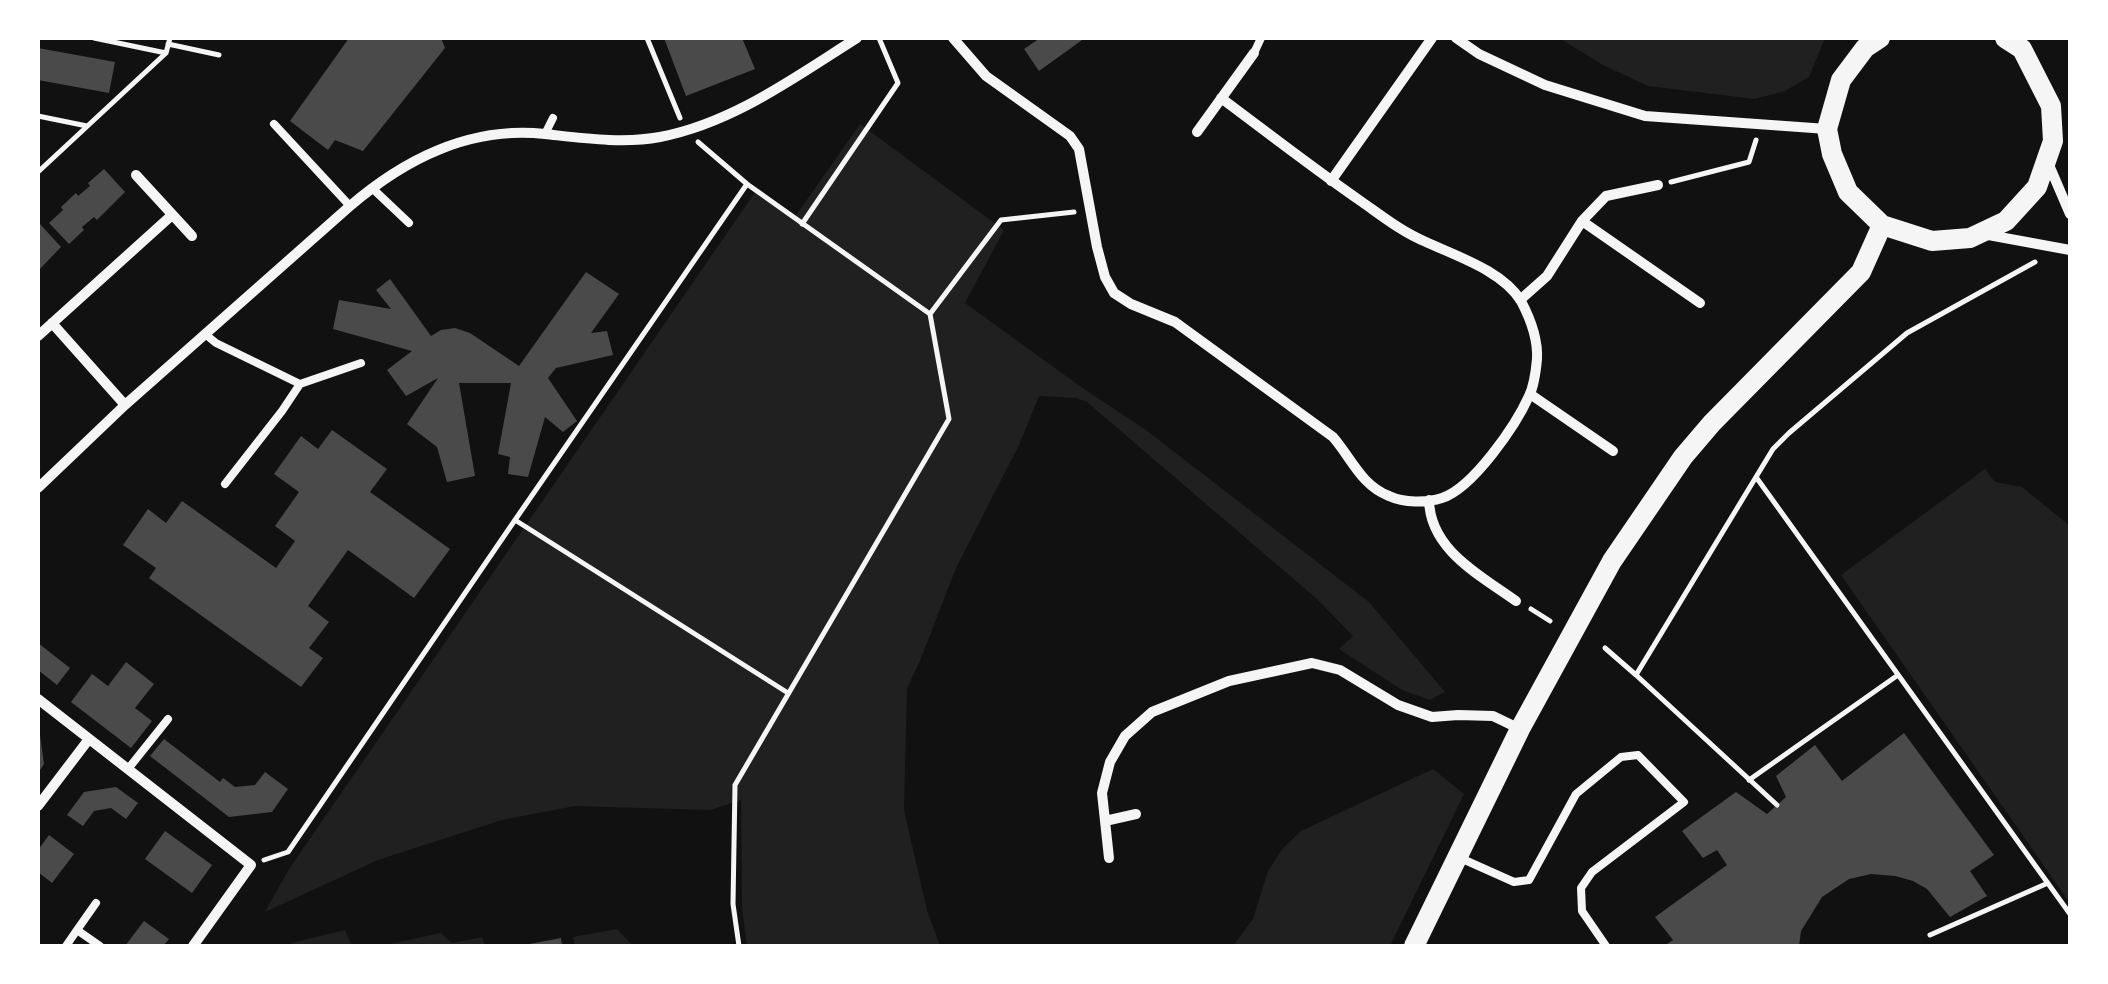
<!DOCTYPE html>
<html>
<head>
<meta charset="utf-8">
<style>
  body { margin:0 }
  #map { position:relative; width:2108px; height:984px; overflow:hidden; background:#111; font-family:"DejaVu Sans",sans-serif }
  canvas { display:block }
  .frame { position:absolute; inset:0; border:40px solid #fff; pointer-events:none }
</style>
</head>
<body>
<div id="map">
<canvas width="2108" height="984"></canvas>
<div class="frame"></div>
</div>
<script>
const c = document.querySelector('canvas').getContext('2d');
c.lineJoin = 'round';
function paint(path, color) { c.fillStyle = color; c.fill(path, 'evenodd'); }
function strokePath(path, color, width, dash) { c.strokeStyle = color; c.lineWidth = width; c.lineCap = dash ? 'butt' : 'round'; c.setLineDash(dash || []); c.stroke(path); }
const green = new Path2D(`
  M 1559,38 L 1825,38 L 1809,77 L 1785,91 L 1755,99 L 1648,86 L 1603,65 Z
  M 860,124 L 1004,230 L 965,303 L 1084,389 L 1146,430 L 1369,602 L 1445,692 L 1430,700 L 1402,690 L 1339,649 L 1353,636 L 1317,599 L 1087,402 L 1076,398 L 1039,396 L 1019,445 L 956,568 L 920,661 L 907,688 L 904,810 L 927,910 L 940,946 L 747,946 L 742,908 L 741,800 L 710,810 L 575,806 L 502,820 L 378,860 L 265,912 L 289,869 L 758,188 L 795,217 Z
  M 1985,469 L 1995,482 L 2022,487 L 2070,526 L 2070,903 L 1841,575 Z
  M 1433,769 L 1464,794 L 1390,946 L 1233,946 L 1253,919 L 1268,871 L 1283,848 L 1301,831 Z
  M 617,929 L 633,946 L 575,946 L 573,937 Z
  M 345,930 L 352,946 L 372,944 L 373,946 L 292,946 L 291,943 Z
  M 441,933 L 452,943 L 482,937 L 485,946 L 391,946 L 390,944 Z`);
const building = new Path2D(`
  M 349,38 L 441,38 L 445,48 L 363,151 L 335,140 L 328,150 L 290,121 Z
  M 664,38 L 742,38 L 755,69 L 686,96 Z
  M 1040,38 L 1085,38 L 1039,71 L 1024,49 Z
  M 38,48 L 115,62 L 109,93 L 38,80 Z
  M 104,169 L 125,192 L 97,220 L 94,217 L 82,227 L 84,230 L 69,244 L 49,223 L 63,210 L 61,207 L 76,193 L 78,196 L 90,186 L 88,183 Z
  M 40,224 L 61,247 L 38,271 L 38,226 Z
  M 586,272 L 619,294 L 591,333 L 607,331 L 613,355 L 556,368 L 548,378 L 577,421 L 563,432 L 545,417 L 528,477 L 508,474 L 510,457 L 498,454 L 511,383 L 459,383 L 475,476 L 447,482 L 437,447 L 407,424 L 438,378 L 406,396 L 387,370 L 412,351 L 333,329 L 339,300 L 391,309 L 376,290 L 390,279 L 431,336 L 441,330 L 455,328 L 470,333 L 519,366 Z
  M 332,430 L 387,469 L 370,492 L 450,549 L 414,598 L 348,550 L 308,606 L 329,622 L 309,648 L 323,658 L 301,687 L 149,578 L 156,568 L 123,545 L 148,509 L 166,523 L 182,501 L 276,568 L 295,541 L 275,526 L 299,492 L 274,474 L 301,436 L 318,449 Z
  M 38,643 L 70,668 L 57,685 L 38,670 Z
  M 126,662 L 154,684 L 135,708 L 152,721 L 131,748 L 71,702 L 92,674 L 108,686 Z
  M 1904,733 L 1994,855 L 1970,871 L 1987,896 L 1950,917 L 1927,889 L 1913,881 L 1895,876 L 1871,874 L 1849,879 L 1822,897 L 1801,931 L 1799,946 L 1664,946 L 1673,940 L 1655,917 L 1727,865 L 1717,850 L 1703,858 L 1682,831 L 1736,792 L 1767,814 L 1786,797 L 1776,776 L 1815,745 L 1842,781 Z
  M 40,735 L 44,764 L 38,773 L 38,736 Z
  M 164,739 L 220,782 L 223,778 L 235,787 L 255,785 L 265,772 L 288,789 L 272,812 L 229,817 L 150,756 Z
  M 116,787 L 138,803 L 126,819 L 111,808 L 94,811 L 83,826 L 67,815 L 84,792 Z
  M 165,831 L 212,865 L 192,893 L 145,859 Z
  M 49,835 L 74,854 L 52,883 L 38,872 L 38,850 Z
  M 144,921 L 169,939 L 163,946 L 125,946 Z
  M 561,938 L 562,946 L 524,946 L 524,945 Z`);
const path = new Path2D(`
  M 94,38 L 166,53
  M 647,38 L 680,118
  M 168,44 L 219,55
  M 38,116 L 87,126
  M 698,142 L 747,184 L 930,314 L 949,419 L 735,785 L 733,904 L 739,946
  M 38,172 L 166,53 L 170,38
  M 1671,182 L 1749,162 L 1756,140
  M 747,184 L 515,520 L 788,693
  M 802,224 L 898,83 L 879,38
  M 930,314 L 1001,220 L 1074,212
  M 1756,477 L 1773,449 L 1789,433 L 1907,333 L 2035,262
  M 1531,609 L 1550,621
  M 1605,648 L 1636,675 L 1756,477 L 2070,914
  M 1636,675 L 1777,805
  M 1749,780 L 1898,675
  M 264,860 L 288,852 L 515,520
  M 1930,935 L 2048,883`);
const service = new Path2D(`
  M 1254,53 L 1261,38
  M 274,124 L 350,206
  M 545,134 L 553,118
  M 372,188 L 409,223
  M 205,334 L 216,343 L 300,384
  M 225,484 L 282,411 L 300,384 L 361,363
  M 128,769 L 168,719
  M 1458,857 L 1514,882 L 1529,880 L 1576,794 L 1621,757 L 1638,755 L 1684,802 L 1592,872 L 1581,888 L 1582,911 L 1606,946
  M 77,930 L 96,903
  M 66,946 L 77,930 L 100,946`);
const minor = new Path2D(`
  M 953,38 L 986,76 L 1070,136 L 1079,149 L 1097,247 L 1105,277 L 1114,293 L 1131,304 L 1175,322 L 1333,437 C 1352,459 1361,485 1389,496 C 1404,503 1426,503 1442,498 C 1473,488 1516,425 1529,396 C 1534,386 1536,370 1537,359 C 1538,340 1530,318 1521,301 C 1503,271 1456,256 1426,242 C 1402,232 1382,216 1362,202 C 1314,169 1268,133 1221,98
  M 1456,38 L 1479,54 L 1545,85 L 1645,116 L 1827,129
  M 1197,132 L 1254,53
  M 2049,165 L 2070,214
  M 136,175 L 192,236
  M 1331,181 L 1432,38
  M 1582,221 L 1700,303
  M 1983,234 L 2070,250
  M 1520,300 L 1547,276 L 1582,221 L 1606,196 L 1658,185
  M 52,323 L 125,405
  M 38,336 L 172,215
  M 1530,394 L 1613,451
  M 38,488 L 125,405 L 350,206 C 406,158 470,126 545,134 C 582,138 623,144 660,137 C 733,123 795,77 857,38
  M 1429,500 C 1430,550 1480,575 1516,601
  M 38,699 L 251,865 L 193,946
  M 38,806 L 89,739
  M 1105,821 L 1136,814
  M 1109,858 L 1102,793 L 1110,762 L 1125,736 L 1152,712 L 1229,681 L 1312,663 L 1340,670 L 1398,705 L 1432,717 L 1458,715 L 1493,716 L 1520,729`);
const secondary = new Path2D(`
  M 1880,38 L 1865,48 L 1841,80 L 1827,129 L 1832,154 L 1848,192 L 1882,225 L 1932,241 L 1970,238 L 2006,221 L 2037,187 L 2053,141 L 2051,106 L 2022,49 L 2005,38
  M 1414,946 L 1520,729 L 1612,561 L 1683,457 L 1712,423 L 1861,272 L 1882,225`);
paint(green, '#202020');
paint(building, '#4a4a4a');
strokePath(path, '#f5f5f5', 5);
strokePath(service, '#f5f5f5', 8);
strokePath(minor, '#f5f5f5', 10);
strokePath(secondary, '#f5f5f5', 20);
</script>
</body>
</html>
